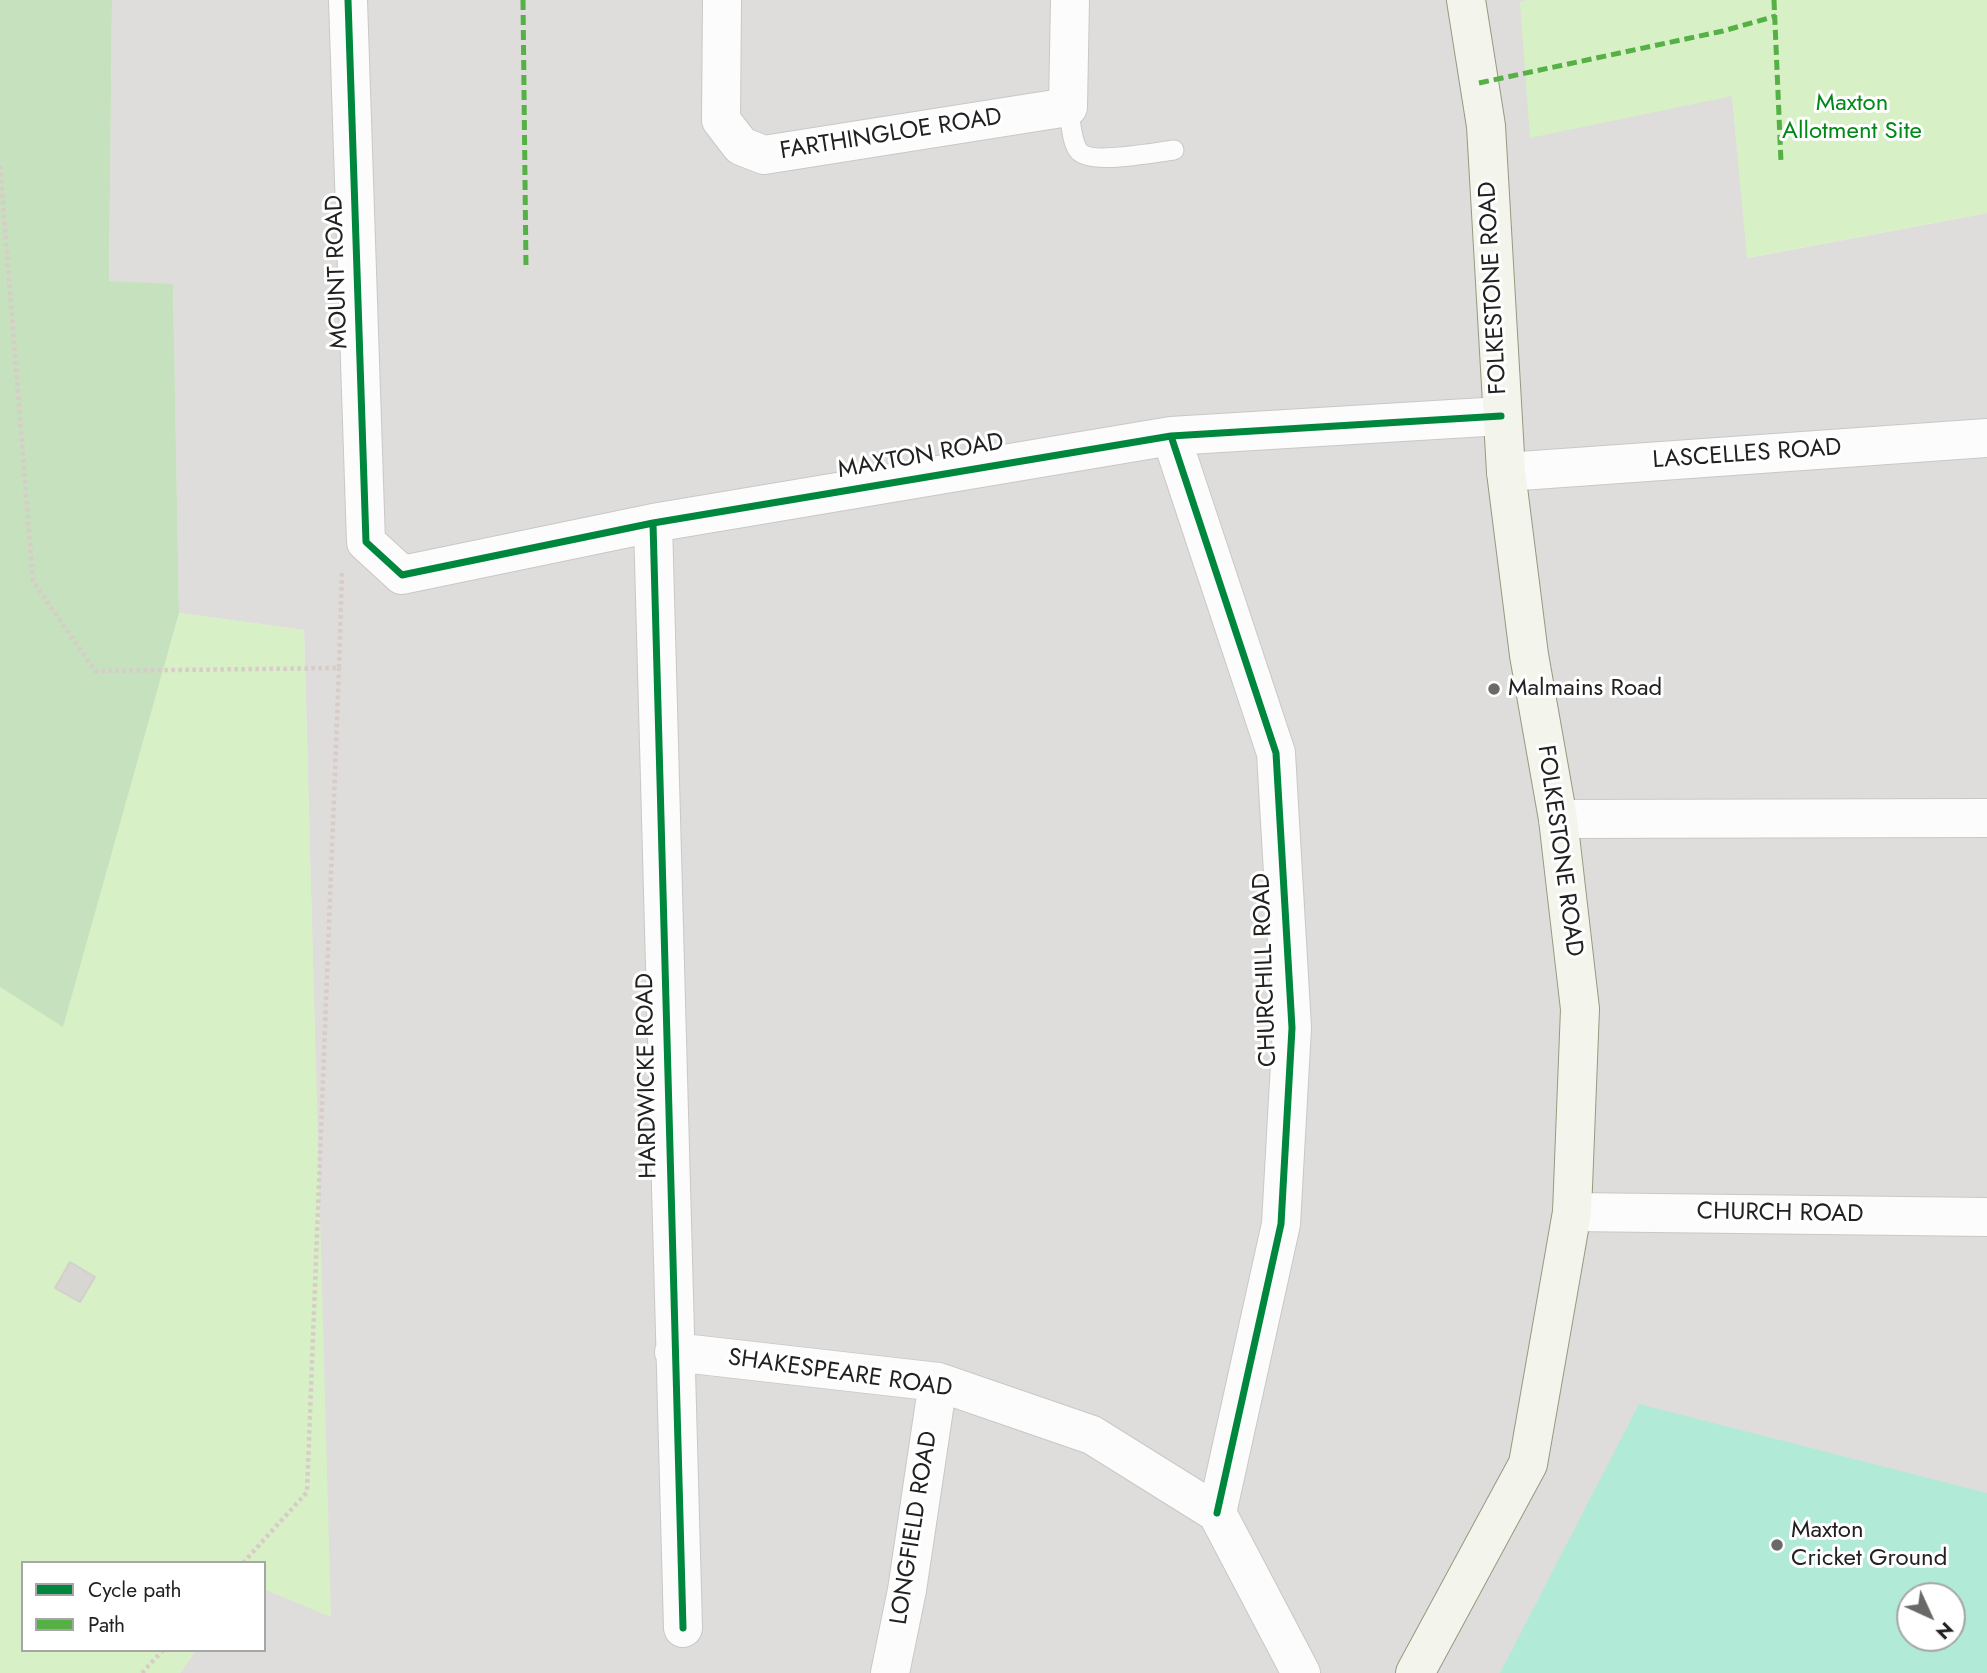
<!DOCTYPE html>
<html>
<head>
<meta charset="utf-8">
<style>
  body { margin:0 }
  #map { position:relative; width:1987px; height:1673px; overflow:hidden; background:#efeeea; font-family:Jost,sans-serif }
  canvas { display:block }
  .legend { position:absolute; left:21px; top:1561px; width:245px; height:91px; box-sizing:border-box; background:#fff; border:2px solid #a6a6a6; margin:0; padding:9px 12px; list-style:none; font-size:21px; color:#212121 }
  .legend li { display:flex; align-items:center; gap:14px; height:35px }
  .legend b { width:35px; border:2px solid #a6a6a6 }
  .north { position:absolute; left:1896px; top:1582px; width:70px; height:70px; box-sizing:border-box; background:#fff; border:2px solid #a6a6a6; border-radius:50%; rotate:135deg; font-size:19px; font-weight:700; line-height:28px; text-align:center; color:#212121 }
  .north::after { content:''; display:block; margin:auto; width:24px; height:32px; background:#696967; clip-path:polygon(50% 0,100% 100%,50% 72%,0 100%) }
</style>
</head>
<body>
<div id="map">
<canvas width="1987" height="1673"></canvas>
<ul class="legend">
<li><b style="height:9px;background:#00873e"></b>Cycle path</li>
<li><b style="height:9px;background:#55b145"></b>Path</li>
</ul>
<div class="north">N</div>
</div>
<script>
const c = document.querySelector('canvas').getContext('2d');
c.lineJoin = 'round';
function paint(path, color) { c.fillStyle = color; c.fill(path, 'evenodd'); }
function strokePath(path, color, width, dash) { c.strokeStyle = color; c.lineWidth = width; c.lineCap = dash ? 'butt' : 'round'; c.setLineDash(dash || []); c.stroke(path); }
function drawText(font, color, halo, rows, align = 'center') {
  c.font = font + ' Jost,sans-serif'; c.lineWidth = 6; c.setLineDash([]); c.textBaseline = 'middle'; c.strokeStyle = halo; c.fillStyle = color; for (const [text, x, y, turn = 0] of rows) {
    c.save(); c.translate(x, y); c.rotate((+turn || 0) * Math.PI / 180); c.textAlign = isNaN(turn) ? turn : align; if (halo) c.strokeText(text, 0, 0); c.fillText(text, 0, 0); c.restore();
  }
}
const residential = new Path2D(`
  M 112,0 L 1529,0 L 1521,2 L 1531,137 L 1732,95 L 1748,258 L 1987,213 L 1987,1673 L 180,1673 L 196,1650 L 264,1650 L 264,1589 L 330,1616 L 304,630 L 179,613 L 173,285 L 109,281 ZM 1910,1596 L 1952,1596 L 1952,1638 L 1910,1638 Z`);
const grass = new Path2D(`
  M 1529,0 L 1987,0 L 1987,213 L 1747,258 L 1732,96 L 1530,138 L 1520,2 Z
  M 179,613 L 304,630 L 331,1617 L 264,1589 L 264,1563 L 23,1563 L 23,1650 L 196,1650 L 180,1673 L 0,1673 L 0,987 L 63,1026 Z`);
const forest = new Path2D(`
  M 0,0 L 112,0 L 109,281 L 173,284 L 179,613 L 63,1027 L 0,987 Z`);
const pitch = new Path2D(`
  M 1639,1404 L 1987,1493 L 1987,1673 L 1500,1673 ZM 1910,1596 L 1952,1596 L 1952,1638 L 1910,1638 Z`);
const building = new Path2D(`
  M 70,1262 L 95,1277 L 80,1302 L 55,1288 Z`);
const path = new Path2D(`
  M 0,166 L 33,581 L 95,671 L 339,668 L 342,571
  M 243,1563 L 307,1492 L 339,668
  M 142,1673 L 163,1650`);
const lane = new Path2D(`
  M 1068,107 C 1071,120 1071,140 1078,150 C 1088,166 1156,152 1174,150`);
const street = new Path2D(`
  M 348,0 L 366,542 L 402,575 L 653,523 L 1171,436 L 1501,416
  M 722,0 L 721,120 L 741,146 L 764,155 L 1068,107 L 1070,0
  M 1171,436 L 1276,753 L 1292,1028 L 1281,1224 L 1217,1513
  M 1506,472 L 1987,438
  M 653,523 L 683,1628
  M 1558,819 L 1987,818
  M 1572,1212 L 1987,1217
  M 674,1352 L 938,1382 L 1092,1435 L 1217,1513 L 1301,1673
  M 890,1673 L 907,1590 L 938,1382`);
const secondary = new Path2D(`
  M 1415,1673 L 1528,1464 L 1572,1212 L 1580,1009 L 1558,819 L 1529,655 L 1506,472 L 1486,126 L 1466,0`);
const quiet = new Path2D(`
  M 523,0 L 526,269
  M 1774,0 L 1781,162
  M 1479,83 L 1723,31 L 1776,16`);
const cycleway = new Path2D(`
  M 348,0 L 366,542 L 402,575 L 653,523 L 1171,436 L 1501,416
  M 1171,436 L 1276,753 L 1292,1028 L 1281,1224 L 1217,1513
  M 653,523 L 683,1628`);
const markers = [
  [1494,689,7,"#696967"],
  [1777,1545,7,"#696967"]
];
const parkNames = [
  ["Maxton",1852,104],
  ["Allotment Site",1852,132]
];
const streetNames = [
  ["FARTHINGLOE ROAD",891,135,-9],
  ["MOUNT ROAD",338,272,-92],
  ["FOLKESTONE ROAD",1494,288,-93],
  ["LASCELLES ROAD",1747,455,-4],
  ["MAXTON ROAD",921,457,-10],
  ["FOLKESTONE ROAD",1559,851,82],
  ["CHURCHILL ROAD",1266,970,-92],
  ["HARDWICKE ROAD",648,1076,-91],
  ["CHURCH ROAD",1780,1214,1],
  ["SHAKESPEARE ROAD",840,1374,8],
  ["LONGFIELD ROAD",915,1528,-81]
];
const poiNames = [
  ["Malmains Road",1508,689],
  ["Maxton",1791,1531],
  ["Cricket Ground",1791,1559]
];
paint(residential, '#dedddb');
paint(grass, '#d8f0c6');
paint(forest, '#c6e1bd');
paint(pitch, '#b1ebd7');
paint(building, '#d8d6d2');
strokePath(building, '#d3d0cb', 2);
strokePath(lane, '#c8c8c6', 21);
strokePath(street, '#c8c8c6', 40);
strokePath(secondary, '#969a80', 40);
strokePath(path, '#d8cbc8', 4.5, [3.5, 3.5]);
strokePath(lane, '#fdfcfc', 19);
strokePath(street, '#fdfcfc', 38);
strokePath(secondary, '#f3f5ec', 38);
strokePath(quiet, '#55b145', 5, [10, 5]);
strokePath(cycleway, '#00873e', 7);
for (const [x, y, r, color] of markers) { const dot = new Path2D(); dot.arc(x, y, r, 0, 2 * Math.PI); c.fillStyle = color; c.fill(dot); strokePath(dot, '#fff', 2.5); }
drawText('24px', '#018818', '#fff', parkNames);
drawText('24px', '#212121', '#fff', streetNames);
drawText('24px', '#212121', '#fff', poiNames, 'left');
</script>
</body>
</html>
